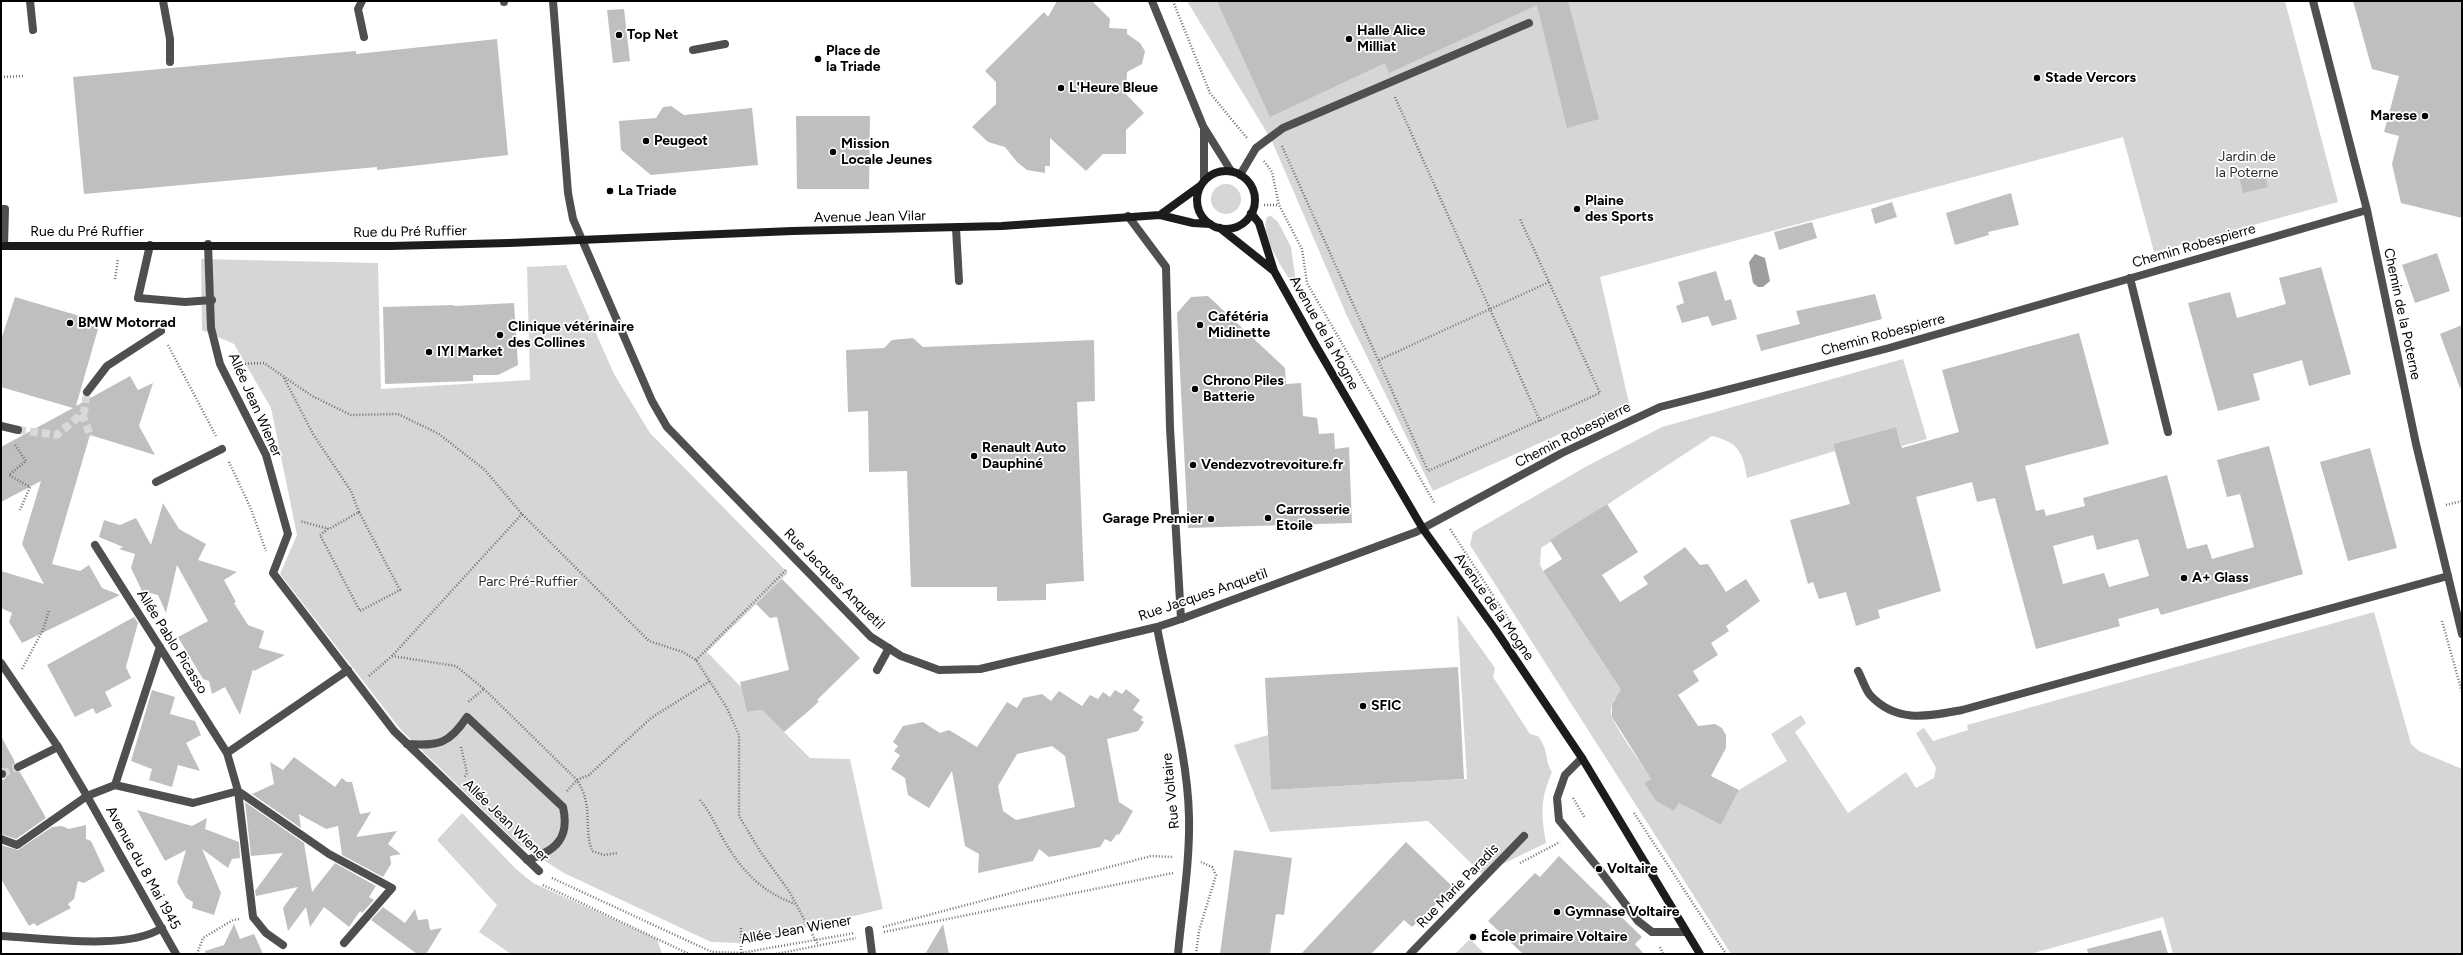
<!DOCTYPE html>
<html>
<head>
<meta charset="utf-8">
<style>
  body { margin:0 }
  #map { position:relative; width:2463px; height:955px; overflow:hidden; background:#fff; font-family:Figtree,sans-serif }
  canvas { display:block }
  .frame { position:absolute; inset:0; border:2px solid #000; pointer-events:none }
</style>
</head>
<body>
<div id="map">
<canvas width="2463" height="955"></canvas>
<div class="frame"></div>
</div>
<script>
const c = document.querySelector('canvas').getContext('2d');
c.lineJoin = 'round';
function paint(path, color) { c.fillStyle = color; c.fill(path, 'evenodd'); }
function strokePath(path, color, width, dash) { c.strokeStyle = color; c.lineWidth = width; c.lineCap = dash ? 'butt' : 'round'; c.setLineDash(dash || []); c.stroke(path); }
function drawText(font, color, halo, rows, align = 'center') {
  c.font = font + ' Figtree,sans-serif'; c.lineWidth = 3.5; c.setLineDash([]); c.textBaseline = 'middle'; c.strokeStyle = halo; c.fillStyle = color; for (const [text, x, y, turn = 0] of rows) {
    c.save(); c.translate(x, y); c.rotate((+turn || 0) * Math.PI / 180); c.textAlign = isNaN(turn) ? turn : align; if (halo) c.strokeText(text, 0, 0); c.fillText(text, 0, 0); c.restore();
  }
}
const green = new Path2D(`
  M 1187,1 L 2285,1 L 2338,202 L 2154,252 L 2123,137 L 1600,277 L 1629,403 L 1433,491 L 1347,316 L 1272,141 Z
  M1211 199a15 15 0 1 1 30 0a15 15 0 1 1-30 0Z
  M 1271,216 L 1278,222 L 1291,247 L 1296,283 L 1302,299 C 1291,280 1258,238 1267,217 Z
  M 201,259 L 378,263 L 381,389 L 530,380 L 527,267 L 566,265 L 614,374 L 650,433 L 788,573 L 707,652 L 742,688 L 747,712 L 762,710 L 810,758 L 850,759 L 883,909 L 741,943 L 711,942 L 564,873 L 518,844 L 401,730 L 280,574 L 297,535 L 271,408 L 234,344 L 202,330 Z
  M 1903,359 L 1927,439 L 1902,446 L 1896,427 L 1833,444 L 1835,451 L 1747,478 C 1743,452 1738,442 1712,436 L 1541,548 L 1540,564 L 1543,571 L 1623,693 C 1615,696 1610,704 1611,713 C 1613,726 1643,765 1651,779 L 1644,783 L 1656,801 L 1674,811 L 1679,803 L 1721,825 L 1739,790 L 1787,761 L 1771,734 L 1801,715 L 1806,723 L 1795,732 L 1848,813 L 1906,772 L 1916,788 L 1934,778 L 1936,768 L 1916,733 L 1924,728 L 1933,741 L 1968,730 L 1967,725 L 2374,612 L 2411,744 L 2419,751 L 2462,769 L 2462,954 L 2173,954 L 2163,917 L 2030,954 L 1731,954 L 1470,545 L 1473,532 L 1587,466 L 1662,427 Z
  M 1457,615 L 1495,668 L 1493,677 L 1530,734 L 1538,736 C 1549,750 1544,759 1552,772 C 1540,801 1541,812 1546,843 L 1482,874 L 1428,821 L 1270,832 L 1234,745 L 1268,735 L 1271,790 L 1467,779 Z
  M 462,813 L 515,868 L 533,883 L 657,939 L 662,954 L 511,954 L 479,932 L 497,905 L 437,840 Z
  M 1470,939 L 1485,954 L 1455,954 Z`);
const water = new Path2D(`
  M 1755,254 L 1765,258 L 1770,281 L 1763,287 L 1758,287 L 1753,283 L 1749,262 Z`);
const building = new Path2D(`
  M 1057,1 L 1092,1 L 1110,19 L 1109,28 L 1127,29 L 1127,34 L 1140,43 L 1145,51 L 1142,64 L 1127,72 L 1126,94 L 1144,113 L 1126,130 L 1126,154 L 1103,154 L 1086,171 L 1050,138 L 1050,166 L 1045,166 L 1045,173 L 1027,170 L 1017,162 L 1005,147 L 988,142 L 972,127 L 996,104 L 996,82 L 985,71 L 1044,12 L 1048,17 Z
  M 1217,1 L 1568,1 L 1599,119 L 1567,128 L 1537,5 L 1389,73 L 1385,63 L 1270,117 Z
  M 2353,1 L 2462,1 L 2462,218 L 2401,203 L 2392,164 L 2399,136 L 2384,132 L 2399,76 L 2372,69 Z
  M 624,9 L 630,61 L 613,63 L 607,10 Z
  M 497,39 L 508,155 L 377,170 L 377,167 L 84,194 L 73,77 L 356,51 L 356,54 Z
  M 671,106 L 684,115 L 752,108 L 758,165 L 651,175 L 621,150 L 619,121 L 656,118 L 663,107 Z
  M 796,116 L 870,116 L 869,189 L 797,189 Z
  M 2264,171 L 2268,187 L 2243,193 L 2239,177 Z
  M 2011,193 L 2019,225 L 1988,232 L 1989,235 L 1955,245 L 1946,213 Z
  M 1892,202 L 1897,217 L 1875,224 L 1871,209 Z
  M 1812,222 L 1817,238 L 1779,250 L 1774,232 Z
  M 2437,253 L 2450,291 L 2415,303 L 2402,265 Z
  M 2321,267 L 2351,374 L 2309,386 L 2302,360 L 2253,374 L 2260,400 L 2218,411 L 2188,303 L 2230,292 L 2237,318 L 2286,304 L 2279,278 Z
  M 1716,271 L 1725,301 L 1731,299 L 1737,319 L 1712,326 L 1708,316 L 1682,323 L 1676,306 L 1684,303 L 1678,282 Z
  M 1875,294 L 1882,319 L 1761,351 L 1756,335 L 1800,324 L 1796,311 Z
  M 1208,296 L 1285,368 L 1286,384 L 1301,383 L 1303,416 L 1317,418 L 1319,434 L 1334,433 L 1335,449 L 1349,447 L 1352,523 L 1188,528 L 1177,313 L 1191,297 Z
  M 15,297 L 100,322 L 76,406 L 130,376 L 138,390 L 153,383 L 139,426 L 155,455 L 90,435 L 52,564 L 80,571 L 89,565 L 102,588 L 120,595 L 22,643 L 9,622 L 12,613 L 3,609 L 1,604 L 1,571 L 44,584 L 22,544 L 41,481 L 1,502 L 1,447 L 73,408 L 1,387 L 1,340 Z
  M 514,303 L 518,365 L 498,375 L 473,375 L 473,381 L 385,384 L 383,307 L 454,305 L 454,306 Z
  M 2462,325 L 2462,387 L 2460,388 L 2440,334 Z
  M 2079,333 L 2109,444 L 2025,466 L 2036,511 L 2044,509 L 2046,516 L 2085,506 L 2083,498 L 2167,475 L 2187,549 L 2207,544 L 2212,559 L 2254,547 L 2240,494 L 2227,497 L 2217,460 L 2269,446 L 2303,574 L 2161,615 L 2158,608 L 2118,619 L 2120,626 L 2036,649 L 1995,498 L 1977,502 L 1972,482 L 1916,497 L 1941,591 L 1878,610 L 1880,618 L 1856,626 L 1846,592 L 1819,599 L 1813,582 L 1808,584 L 1790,520 L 1850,504 L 1833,444 L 1896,427 L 1902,448 L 1959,432 L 1942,370 ZM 2093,535 L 2097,550 L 2138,539 L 2149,576 L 2109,587 L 2104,573 L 2063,584 L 2053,546 Z
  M 913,338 L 923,347 L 1094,340 L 1095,401 L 1077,402 L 1084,581 L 1046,584 L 1046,600 L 997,601 L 997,587 L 911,587 L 907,471 L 869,472 L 868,411 L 848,412 L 846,350 L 884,348 L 892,340 Z
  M 2370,448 L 2397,548 L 2348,561 L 2320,462 Z
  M 163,503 L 179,529 L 206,544 L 198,560 L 237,572 L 224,580 L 236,602 L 234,603 L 248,625 L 264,631 L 259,648 L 285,655 L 254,671 L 253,669 L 240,715 L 225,687 L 212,694 L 209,681 L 203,679 L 178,637 L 208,621 L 177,565 L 166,613 L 158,595 L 142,591 L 131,568 L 135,554 L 119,549 L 123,547 L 99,537 L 104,520 L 120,525 L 136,518 L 151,545 Z
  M 1607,504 L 1638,552 L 1602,575 L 1620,602 L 1648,584 L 1643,577 L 1685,547 L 1700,565 L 1708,564 L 1726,592 L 1746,579 L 1760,601 L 1726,626 L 1729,631 L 1711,643 L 1718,655 L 1693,671 L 1699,681 L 1678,695 L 1698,726 L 1715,724 L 1722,728 L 1726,735 L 1726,748 L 1711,776 L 1739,790 L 1721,825 L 1679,803 L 1674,811 L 1656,801 L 1644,783 L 1651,779 L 1612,717 L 1612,704 L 1621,690 L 1543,571 L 1562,559 L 1550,540 Z
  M 782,579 L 860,658 L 817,700 L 819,701 L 812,708 L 784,732 L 762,710 L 747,712 L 740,682 L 789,670 L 777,617 L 770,618 L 756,604 Z
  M 134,617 L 138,623 L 126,667 L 131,678 L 105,692 L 112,706 L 96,714 L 93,708 L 75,717 L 47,665 Z
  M 1458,667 L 1464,779 L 1271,790 L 1265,678 Z
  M 1126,689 L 1140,700 L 1133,710 L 1143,717 L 1141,720 L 1144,722 L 1138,731 L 1107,739 L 1119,802 L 1133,811 L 1119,835 L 1117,834 L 1111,842 L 1105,839 L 1100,847 L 1049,857 L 1039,849 L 1033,861 L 978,873 L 979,854 L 965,846 L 952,771 L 929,808 L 908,795 L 905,778 L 891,769 L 900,755 L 894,751 L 898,746 L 893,742 L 903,726 L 923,722 L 940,733 L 949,730 L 977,747 L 1007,702 L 1017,708 L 1023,698 L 1042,694 L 1051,701 L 1059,691 L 1082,706 L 1090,695 L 1098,699 L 1103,692 L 1110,697 L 1115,690 L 1122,694 ZM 1052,746 L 1065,756 L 1075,807 L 1016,820 L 1003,811 L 998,786 L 1017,754 Z
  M 152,690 L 175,697 L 170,714 L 195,721 L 201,735 L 186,743 L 200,771 L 178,765 L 172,787 L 149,780 L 152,769 L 131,761 Z
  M 1,736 L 15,762 L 13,770 L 20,772 L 46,818 L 16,839 L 1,834 L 1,780 L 5,779 L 7,774 L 5,769 L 1,768 Z
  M 294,757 L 335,787 L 342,778 L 347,782 L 352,782 L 360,814 L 371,812 L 356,837 L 397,831 L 388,844 L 401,854 L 390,856 L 391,864 L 383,877 L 342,855 L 338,826 L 326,829 L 299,814 L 301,828 L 252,794 L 274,784 L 270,762 L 283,770 Z
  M 245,802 L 304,843 L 312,892 L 335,863 L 376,886 L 369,897 L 374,900 L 362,913 L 360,911 L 349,927 L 324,907 L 310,927 L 306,907 L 288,931 L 283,908 L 298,887 L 256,896 L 255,891 L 283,853 L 251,856 Z
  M 137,810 L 192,826 L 207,818 L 205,829 L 239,842 L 240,858 L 232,859 L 228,868 L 202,849 L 221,893 L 214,915 L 192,908 L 193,902 L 186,898 L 177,882 L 186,850 L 165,861 Z
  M 86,825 L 86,839 L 91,841 L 105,871 L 84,883 L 78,881 L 74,899 L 68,904 L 71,908 L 37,926 L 34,923 L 29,926 L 1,879 L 1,845 L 18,850 L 52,827 L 62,826 L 69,829 Z
  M 1406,842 L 1452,886 L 1433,907 L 1412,927 L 1404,920 L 1371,954 L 1301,954 Z
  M 1234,850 L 1292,858 L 1284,915 L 1276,914 L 1270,954 L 1220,954 Z
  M 1559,856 L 1642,937 L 1635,944 L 1644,954 L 1523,954 L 1488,921 L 1535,873 L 1540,877 Z
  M 383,907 L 405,923 L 415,909 L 418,920 L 428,919 L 430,930 L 442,928 L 426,954 L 417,954 L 371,920 Z
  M 234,924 L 240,939 L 254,934 L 263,954 L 205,954 L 205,951 L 224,945 Z
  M 943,924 L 949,954 L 925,954 Z
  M 2161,930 L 2168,954 L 2088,954 L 2087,949 Z`);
const pedestrianTunnel = new Path2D(`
  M 82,414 L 91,437
  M 18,430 L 57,435 L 84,412 L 87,392
  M 2,774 L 18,767`);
const path = new Path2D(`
  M 1173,1 L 1210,93 L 1247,138
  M 1,77 L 25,76
  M 1395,97 L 1540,421
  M 1282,146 L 1428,471 L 1600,393 L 1520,219
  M 1264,161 L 1272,172 L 1279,205 L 1302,249 L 1307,283 L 1435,504
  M 1264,205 L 1279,205
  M 115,279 L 118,259
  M 168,345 L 216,436
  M 1379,360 L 1549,282
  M 236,364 L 264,363 L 312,396 L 351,415 L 398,414 L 439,434 L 485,470 L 522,514 L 649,641 L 683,652 L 696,660 L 727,708 L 739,735 L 739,816 L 760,851 L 789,891 L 818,945
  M 284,378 L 313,434 L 351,491 L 359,512 L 329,529 L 300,521
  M 15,445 L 26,461 L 9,475 L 30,487 L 20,510
  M 229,462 L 251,509 L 266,551
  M 2446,505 L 2462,501
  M 328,529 L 320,535 L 360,611 L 400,590 L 359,512
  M 1450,529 L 1513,626
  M 2442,621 L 2462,692
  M 392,656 L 456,666 L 484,689 L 468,702
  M 696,660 L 786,570
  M 22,669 L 43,630 L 49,610
  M 369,676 L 392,656 L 522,514
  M 484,689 L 577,780 C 594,807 583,825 592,851 L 604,855 L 618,853
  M 461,747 L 467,773 L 464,778
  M 567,791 L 577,780 L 589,775 L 651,718 L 710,681
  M 1573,798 L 1585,818
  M 700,800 C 710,812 715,824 722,837 C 741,870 760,891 795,904
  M 1634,813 L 1726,954
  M 1520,863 L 1560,842
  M 552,878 L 712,952 L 741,953 L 855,933
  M 543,885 L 689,954
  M 883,927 L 1151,856 L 1173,857
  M 741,928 L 741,954
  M 884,932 L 1173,873
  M 1660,947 L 1663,954
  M 197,954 L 203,938 L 233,920 L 239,919
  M 776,954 L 856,938
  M 1196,954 L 1199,931 L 1216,875 L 1212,867 L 1201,862`);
const service = new Path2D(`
  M 163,1 L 170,39 L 170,62
  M 362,1 L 358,9 L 364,37
  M 504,1 L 504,2
  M 693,50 L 725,44
  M 1240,175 L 1256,148 L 1283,128 L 1529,23
  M 1,209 L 5,209 L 4,246
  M 1128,216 L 1166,267 L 1170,428 L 1181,619
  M 956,228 L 959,281
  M 150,245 L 138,298 L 185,302 L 212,300
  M 877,670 L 889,648
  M 1858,671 C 1862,678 1865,689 1870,695 C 1897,724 1929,716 1962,710 L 2448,576
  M 407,744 C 439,746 449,744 467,717 L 563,807 C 570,838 556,851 527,860
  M 1582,758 L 1565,775 L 1557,798 L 1559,820 L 1599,869 L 1638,921 L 1652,932 L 1686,932`);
const pedestrian = new Path2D(`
  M 87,392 L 107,366 L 161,331
  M 1,426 L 18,430
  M 156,482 L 222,449
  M 95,545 L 227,753 L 238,791 L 253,917 L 266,933 L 283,945
  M 227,753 L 348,670
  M 18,767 L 58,747
  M 1,774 L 2,774
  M 115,785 L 160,647
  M 1,839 L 17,845 L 87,796 L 115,785 L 193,803 L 238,791 L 329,854 L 392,888 L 344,943
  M 869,930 L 872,954`);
const minor = new Path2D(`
  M 30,1 L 33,30
  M 553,1 L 568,193 L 573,219 L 652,401 L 667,427 L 871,637 L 901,656 L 939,670 L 980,669 L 1157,627 L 1181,619 L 1416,532 L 1562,453 L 1660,407 L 1889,348 L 2367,210
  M 2313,1 L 2367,210 L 2416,444 L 2462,634
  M 208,244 L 211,328 L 220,364 L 266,455 L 288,534 L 273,573 L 394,731 L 539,871
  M 2130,278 L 2168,432
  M 1157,627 C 1168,687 1188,758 1189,817 C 1190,863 1182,909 1178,954
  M 1,663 L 58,747 L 87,796 L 176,954
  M 1,936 C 44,938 126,951 162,928
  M 1410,954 L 1524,836`);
const tertiary = new Path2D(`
  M 1152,1 L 1203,126 L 1231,171
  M 1204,129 L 1204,180`);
const secondary = new Path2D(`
  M1197 200a29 29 0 1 1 58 0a29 29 0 1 1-58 0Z
  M 1251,213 L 1259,223 L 1274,271 L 1316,346 L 1423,529 L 1495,629 L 1582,758 L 1700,954
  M 1160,215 L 1200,186
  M 1220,228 L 1274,271
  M 1,246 L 391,246 L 509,243 L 792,231 L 1002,226 L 1160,215 L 1193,223 L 1210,224`);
const markers = [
  [619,35,4,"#000"],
  [1349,39,4,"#000"],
  [818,59,4,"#000"],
  [2037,78,4,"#000"],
  [1061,88,4,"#000"],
  [2425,116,4,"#000"],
  [646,141,4,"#000"],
  [833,152,4,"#000"],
  [610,191,4,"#000"],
  [1577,209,4,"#000"],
  [70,323,4,"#000"],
  [1200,325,4,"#000"],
  [500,335,4,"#000"],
  [429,352,4,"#000"],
  [1195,389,4,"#000"],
  [974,456,4,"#000"],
  [1193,465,4,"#000"],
  [1268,518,4,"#000"],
  [1211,519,4,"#000"],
  [2184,578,4,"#000"],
  [1363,706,4,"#000"],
  [1599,869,4,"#000"],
  [1557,912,4,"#000"],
  [1473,937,4,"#000"]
];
const poiNames = [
  ["Halle Alice",1357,31],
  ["Milliat",1357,47],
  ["Top Net",627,35],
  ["Place de",826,51],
  ["la Triade",826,67],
  ["Stade Vercors",2045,78],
  ["L'Heure Bleue",1069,88],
  ["Marese",2417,116,"right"],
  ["Peugeot",654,141],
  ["Mission",841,144],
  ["Locale Jeunes",841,160],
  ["La Triade",618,191],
  ["Plaine",1585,201],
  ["des Sports",1585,217],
  ["Cafétéria",1208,317],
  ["Midinette",1208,333],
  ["BMW Motorrad",78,323],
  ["Clinique vétérinaire",508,327],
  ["des Collines",508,343],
  ["IYI Market",437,352],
  ["Chrono Piles",1203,381],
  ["Batterie",1203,397],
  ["Renault Auto",982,448],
  ["Dauphiné",982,464],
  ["Vendezvotrevoiture.fr",1201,465],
  ["Carrosserie",1276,510],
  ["Etoile",1276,526],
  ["Garage Premier",1203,519,"right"],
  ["A+ Glass",2192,578],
  ["SFIC",1371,706],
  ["Voltaire",1607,869],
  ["Gymnase Voltaire",1565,912],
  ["École primaire Voltaire",1481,937]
];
const parkNames = [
  ["Jardin de",2247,157],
  ["la Poterne",2247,173],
  ["Parc Pré-Ruffier",528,582]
];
const streetNames = [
  ["Avenue Jean Vilar",870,217,-1],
  ["Rue du Pré Ruffier",87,232],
  ["Rue du Pré Ruffier",410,232,-1],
  ["Chemin Robespierre",2194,246,-16],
  ["Chemin de la Poterne",2402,314,78],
  ["Avenue de la Mogne",1324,333,61],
  ["Chemin Robespierre",1883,335,-15],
  ["Allée Jean Wiener",255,405,66],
  ["Chemin Robespierre",1573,435,-27],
  ["Rue Jacques Anquetil",834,579,45],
  ["Rue Jacques Anquetil",1203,595,-19],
  ["Avenue de la Mogne",1494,607,55],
  ["Allée Pablo Picasso",172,642,58],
  ["Rue Voltaire",1171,791,-96],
  ["Allée Jean Wiener",506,821,44],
  ["Avenue du 8 Mai 1945",143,868,61],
  ["Rue Marie Paradis",1458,886,-46],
  ["Allée Jean Wiener",796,930,-10]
];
paint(green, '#d6d6d6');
paint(water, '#9d9d9d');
paint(building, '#bfbfbf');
strokePath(pedestrianTunnel, '#d9d9d9', 8, [8, 4]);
strokePath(path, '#717171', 2.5, [1, 2]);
strokePath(service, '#4f4f4f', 8);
strokePath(pedestrian, '#4f4f4f', 8);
strokePath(minor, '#4f4f4f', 8);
strokePath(tertiary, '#4f4f4f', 8);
strokePath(secondary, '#1c1c1c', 8);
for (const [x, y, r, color] of markers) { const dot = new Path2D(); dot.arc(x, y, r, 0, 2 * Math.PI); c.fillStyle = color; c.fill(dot); strokePath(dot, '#fff', 1.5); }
drawText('bold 14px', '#000', '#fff', poiNames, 'left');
drawText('14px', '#2d2d2d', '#fff', parkNames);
drawText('14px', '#000', '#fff', streetNames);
</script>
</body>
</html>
